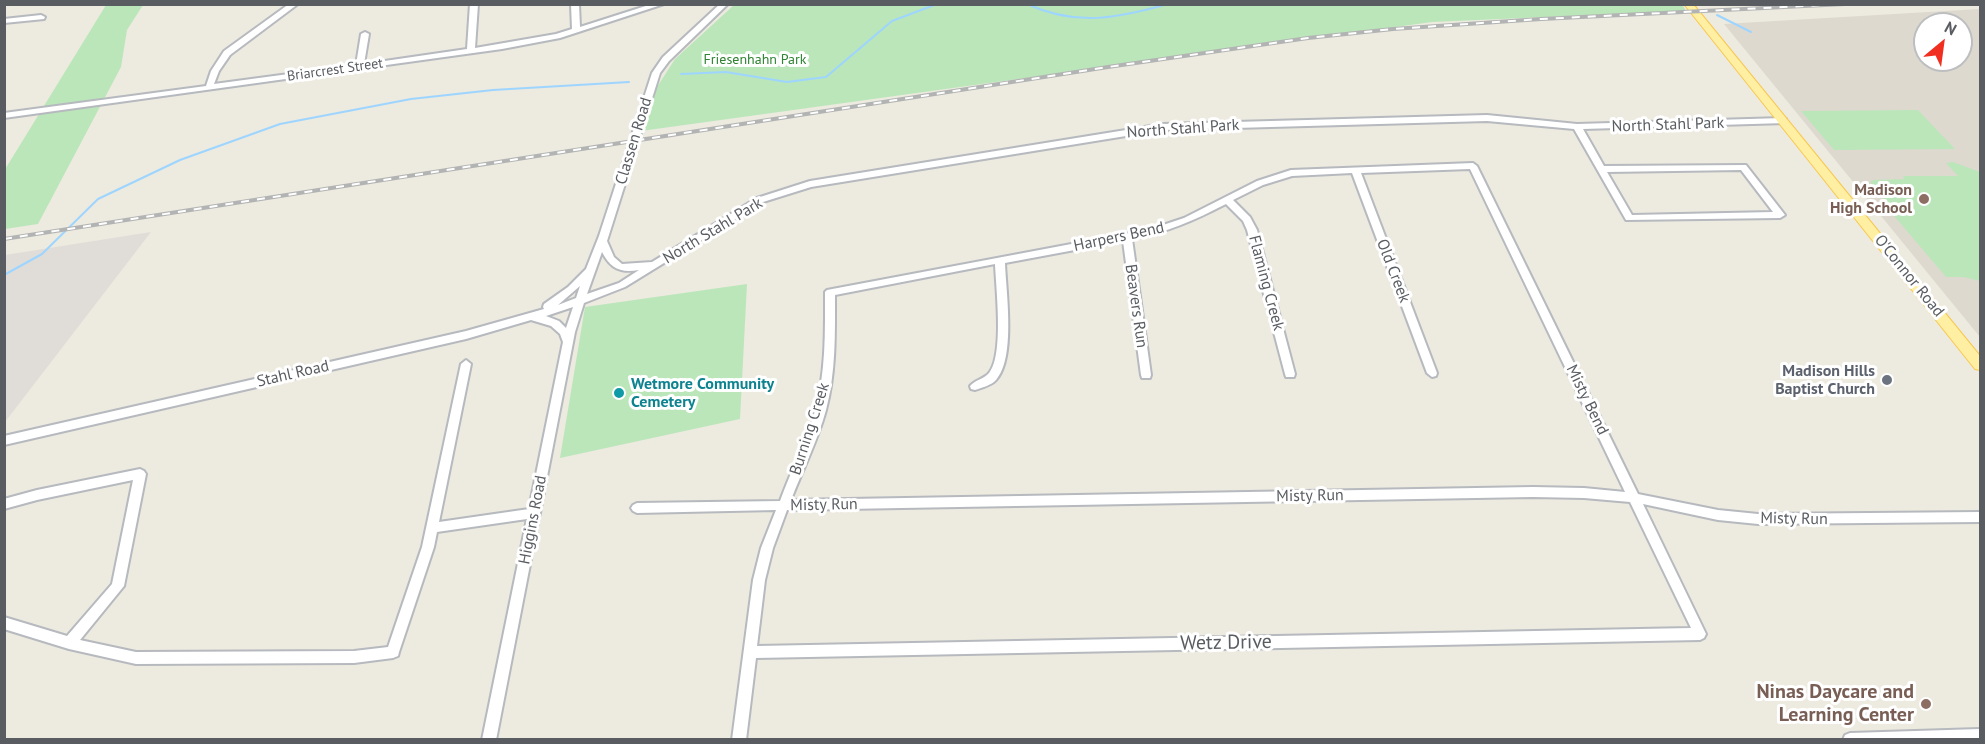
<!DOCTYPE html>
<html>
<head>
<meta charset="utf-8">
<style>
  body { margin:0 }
  #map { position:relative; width:1985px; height:744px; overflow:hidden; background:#edeae0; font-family:"PT Sans",sans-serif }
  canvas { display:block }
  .frame { position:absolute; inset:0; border:6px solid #595d62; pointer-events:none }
  .north { position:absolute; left:1913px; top:12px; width:60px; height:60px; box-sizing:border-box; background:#fff; border:2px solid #bdbec0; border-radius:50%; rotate:29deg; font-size:16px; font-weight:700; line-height:24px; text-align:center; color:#595d62 }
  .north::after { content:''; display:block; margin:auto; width:21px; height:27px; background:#f12f21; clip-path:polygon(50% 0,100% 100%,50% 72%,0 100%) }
</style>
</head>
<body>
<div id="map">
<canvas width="1985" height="744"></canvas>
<div class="frame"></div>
<div class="north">N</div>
</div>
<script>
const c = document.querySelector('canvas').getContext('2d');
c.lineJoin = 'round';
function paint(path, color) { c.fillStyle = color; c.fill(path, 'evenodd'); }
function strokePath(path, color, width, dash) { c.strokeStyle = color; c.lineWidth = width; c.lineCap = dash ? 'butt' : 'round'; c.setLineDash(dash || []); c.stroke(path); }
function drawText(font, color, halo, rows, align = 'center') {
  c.font = font + ' "PT Sans",sans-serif'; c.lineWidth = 6; c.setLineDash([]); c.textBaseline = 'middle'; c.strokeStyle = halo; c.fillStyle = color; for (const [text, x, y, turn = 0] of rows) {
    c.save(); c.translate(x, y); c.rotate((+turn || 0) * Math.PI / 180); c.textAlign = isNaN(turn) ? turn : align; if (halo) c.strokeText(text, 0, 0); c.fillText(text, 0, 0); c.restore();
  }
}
const industrial = new Path2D(`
  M 151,232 L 5,422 L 5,255 Z`);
const education = new Path2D(`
  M 1980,9 L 1980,337 L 1724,24 ZM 1925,24 L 1961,24 L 1961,60 L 1925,60 Z`);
const green = new Path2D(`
  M 1682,4 L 1686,11 L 1432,22 L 641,131 L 657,87 L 675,59 L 734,5 Z
  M 106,5 L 143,5 L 127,30 L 121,67 L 38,224 L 5,229 L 4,171 Z
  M 1918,110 L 1955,149 L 1834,150 L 1801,111 Z
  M 1953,162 L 1980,172 L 1980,281 L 1963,277 L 1946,277 L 1884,204 L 1888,204 L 1870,182 L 1874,180 L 1905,179 L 1903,176 L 1958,176 L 1946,163 Z
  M 747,284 L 740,419 L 560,458 L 585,307 Z`);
const stream = new Path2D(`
  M 1027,4 C 1077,27 1118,18 1168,4
  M 1717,15 L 1751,32
  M 681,74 L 726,72 L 787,82 L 826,77 L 892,21 L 937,4
  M 4,275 L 42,254 L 98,199 L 180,160 L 280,124 L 411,99 L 493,90 L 629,82`);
const minor = new Path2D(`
  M 289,4 L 298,4 L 230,55 L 219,71 L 214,84 L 356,65 L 361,34 L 365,32 L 369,34 L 364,64 L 467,49 L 470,4 L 478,4 L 475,48 L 556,34 L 572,29 L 571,4 L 579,4 L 580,27 L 652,4 L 664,4 L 560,38 L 502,49 L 4,118 L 4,113 L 206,86 L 211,71 L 224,51 Z
  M 720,4 L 728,4 L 669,61 L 660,73 L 607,241 L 614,257 L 622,264 L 652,262 L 757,198 L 810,181 L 1163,124 L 1487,115 L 1577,124 L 1783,118 L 1786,119 L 1786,123 L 1583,129 L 1604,166 L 1746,165 L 1785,215 L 1780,218 L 1626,220 L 1574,129 L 1487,121 L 1163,130 L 811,187 L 763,202 L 625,287 L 584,303 L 575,332 L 496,740 L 482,740 L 527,519 L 437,532 L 434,547 L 399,652 L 398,656 L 393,658 L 354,663 L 136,664 L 69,649 L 4,629 L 4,617 L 67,636 L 112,584 L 133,480 L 37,500 L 4,509 L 4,499 L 37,490 L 140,469 L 144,471 L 146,474 L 124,586 L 80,640 L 136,652 L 354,651 L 388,647 L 422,547 L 461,364 L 466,360 L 471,364 L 439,522 L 529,509 L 563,342 L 560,334 L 551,326 L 531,320 L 466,339 L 4,445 L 4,436 L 466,331 L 544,309 L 543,307 L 544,304 L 568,287 L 586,269 L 599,236 L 652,73 L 663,57 ZM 1741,170 L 1773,212 L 1632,215 L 1607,172 ZM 602,252 C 611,269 620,273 639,270 L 619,283 L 587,294 ZM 580,286 L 576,298 L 558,305 ZM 573,307 L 566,328 L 559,321 L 546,316 Z
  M 41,15 L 45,17 L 44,19 L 4,23 L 4,19 Z
  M 1473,163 L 1477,166 L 1638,494 L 1718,510 L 1758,514 L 1980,512 L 1980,522 L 1758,524 L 1718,520 L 1643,504 L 1706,634 L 1704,638 L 1700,640 L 756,658 L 746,740 L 732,740 L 753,580 L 761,548 L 776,510 L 637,513 L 633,511 L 631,508 L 633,505 L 637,503 L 780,501 C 791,471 806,441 815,411 C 826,372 825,332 825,292 L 827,290 L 1151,229 L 1184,218 L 1257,181 L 1291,170 ZM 1470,169 L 1625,492 L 1584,488 L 1533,487 L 791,500 C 802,471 818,440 826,410 C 836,372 835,333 835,295 L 995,264 C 996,289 1004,355 989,373 C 984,379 975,380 970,386 L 971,389 L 975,390 C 981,388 992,385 996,380 C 1016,358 1006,291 1005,263 L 1123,241 L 1141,375 L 1142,378 L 1150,378 L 1151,375 L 1132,239 C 1166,233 1195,220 1226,204 L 1243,221 L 1247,230 L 1285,374 L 1286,377 L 1294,377 L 1295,374 L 1257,230 L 1250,217 L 1233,200 L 1263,185 L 1292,176 L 1352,173 L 1427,373 L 1432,377 L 1436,376 L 1437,373 L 1361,173 ZM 1533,497 L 1584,498 L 1630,502 L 1691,628 L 757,646 L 765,580 L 773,548 L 787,510 Z
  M 1980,729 L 1980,740 L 1843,740 L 1845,735 L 1850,733 Z`);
const major = new Path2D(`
  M 1684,4 L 1693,4 L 1980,356 L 1980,370 L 1975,369 Z`);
const rail = new Path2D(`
  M 4,239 L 1108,67 L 1308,38 L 1393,29 L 1541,19 L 1845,4`);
const markers = [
  [1924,199,6,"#8d6e63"],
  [1887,380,6,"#6b7280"],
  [619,393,6,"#0f9aa8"],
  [1926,704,6,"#8d6e63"]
];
const farParknames = [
  ["Friesenhahn Park",755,60]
];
const farStreetnames = [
  ["Briarcrest Street",335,70,-8]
];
const streetNames = [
  ["North Stahl Park",1668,125,-2],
  ["North Stahl Park",1183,129,-4],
  ["Classen Road",634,141,-73],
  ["North Stahl Park",713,231,-31],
  ["Harpers Bend",1119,237,-12],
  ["Old Creek",1393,271,69],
  ["O'Connor Road",1909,276,51],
  ["Flaming Creek",1266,283,75],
  ["Beavers Run",1136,306,82],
  ["Stahl Road",293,374,-13],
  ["Misty Bend",1587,400,64],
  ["Burning Creek",810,429,-72],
  ["Misty Run",1310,496,-1],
  ["Misty Run",824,505,-1],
  ["Misty Run",1794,519,1],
  ["Higgins Road",533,520,-79]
];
const educationNames = [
  ["Madison",1912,190],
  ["High School",1912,208]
];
const worshipNames = [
  ["Madison Hills",1875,371],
  ["Baptist Church",1875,389]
];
const cultureNames = [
  ["Wetmore Community",631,384],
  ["Cemetery",631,402]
];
const nearStreetnames = [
  ["Wetz Drive",1226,643,-1]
];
const nearEducationnames = [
  ["Ninas Daycare and",1914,692],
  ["Learning Center",1914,715]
];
paint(industrial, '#e0ddd8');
paint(education, '#ddd9cf');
paint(green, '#bbe6ba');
strokePath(stream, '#9ed5ff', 2);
strokePath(minor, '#b6b9be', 4);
strokePath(major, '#f8c74d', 2);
paint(minor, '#fff');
paint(major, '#ffefa3');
strokePath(rail, '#b2b3b3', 4);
strokePath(rail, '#fff', 2, [8]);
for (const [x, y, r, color] of markers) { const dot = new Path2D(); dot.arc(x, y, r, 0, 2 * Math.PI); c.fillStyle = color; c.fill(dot); strokePath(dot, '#fff', 2); }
drawText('14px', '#2f8332', '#fff', farParknames);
drawText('14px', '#595d62', '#fff', farStreetnames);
drawText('16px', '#595d62', '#fff', streetNames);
drawText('bold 16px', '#785e54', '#fff', educationNames, 'right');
drawText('bold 16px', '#5b616d', '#fff', worshipNames, 'right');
drawText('bold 16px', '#0d838f', '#fff', cultureNames, 'left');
drawText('20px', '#595d62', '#fff', nearStreetnames);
drawText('bold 20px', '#785e54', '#fff', nearEducationnames, 'right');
</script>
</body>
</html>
